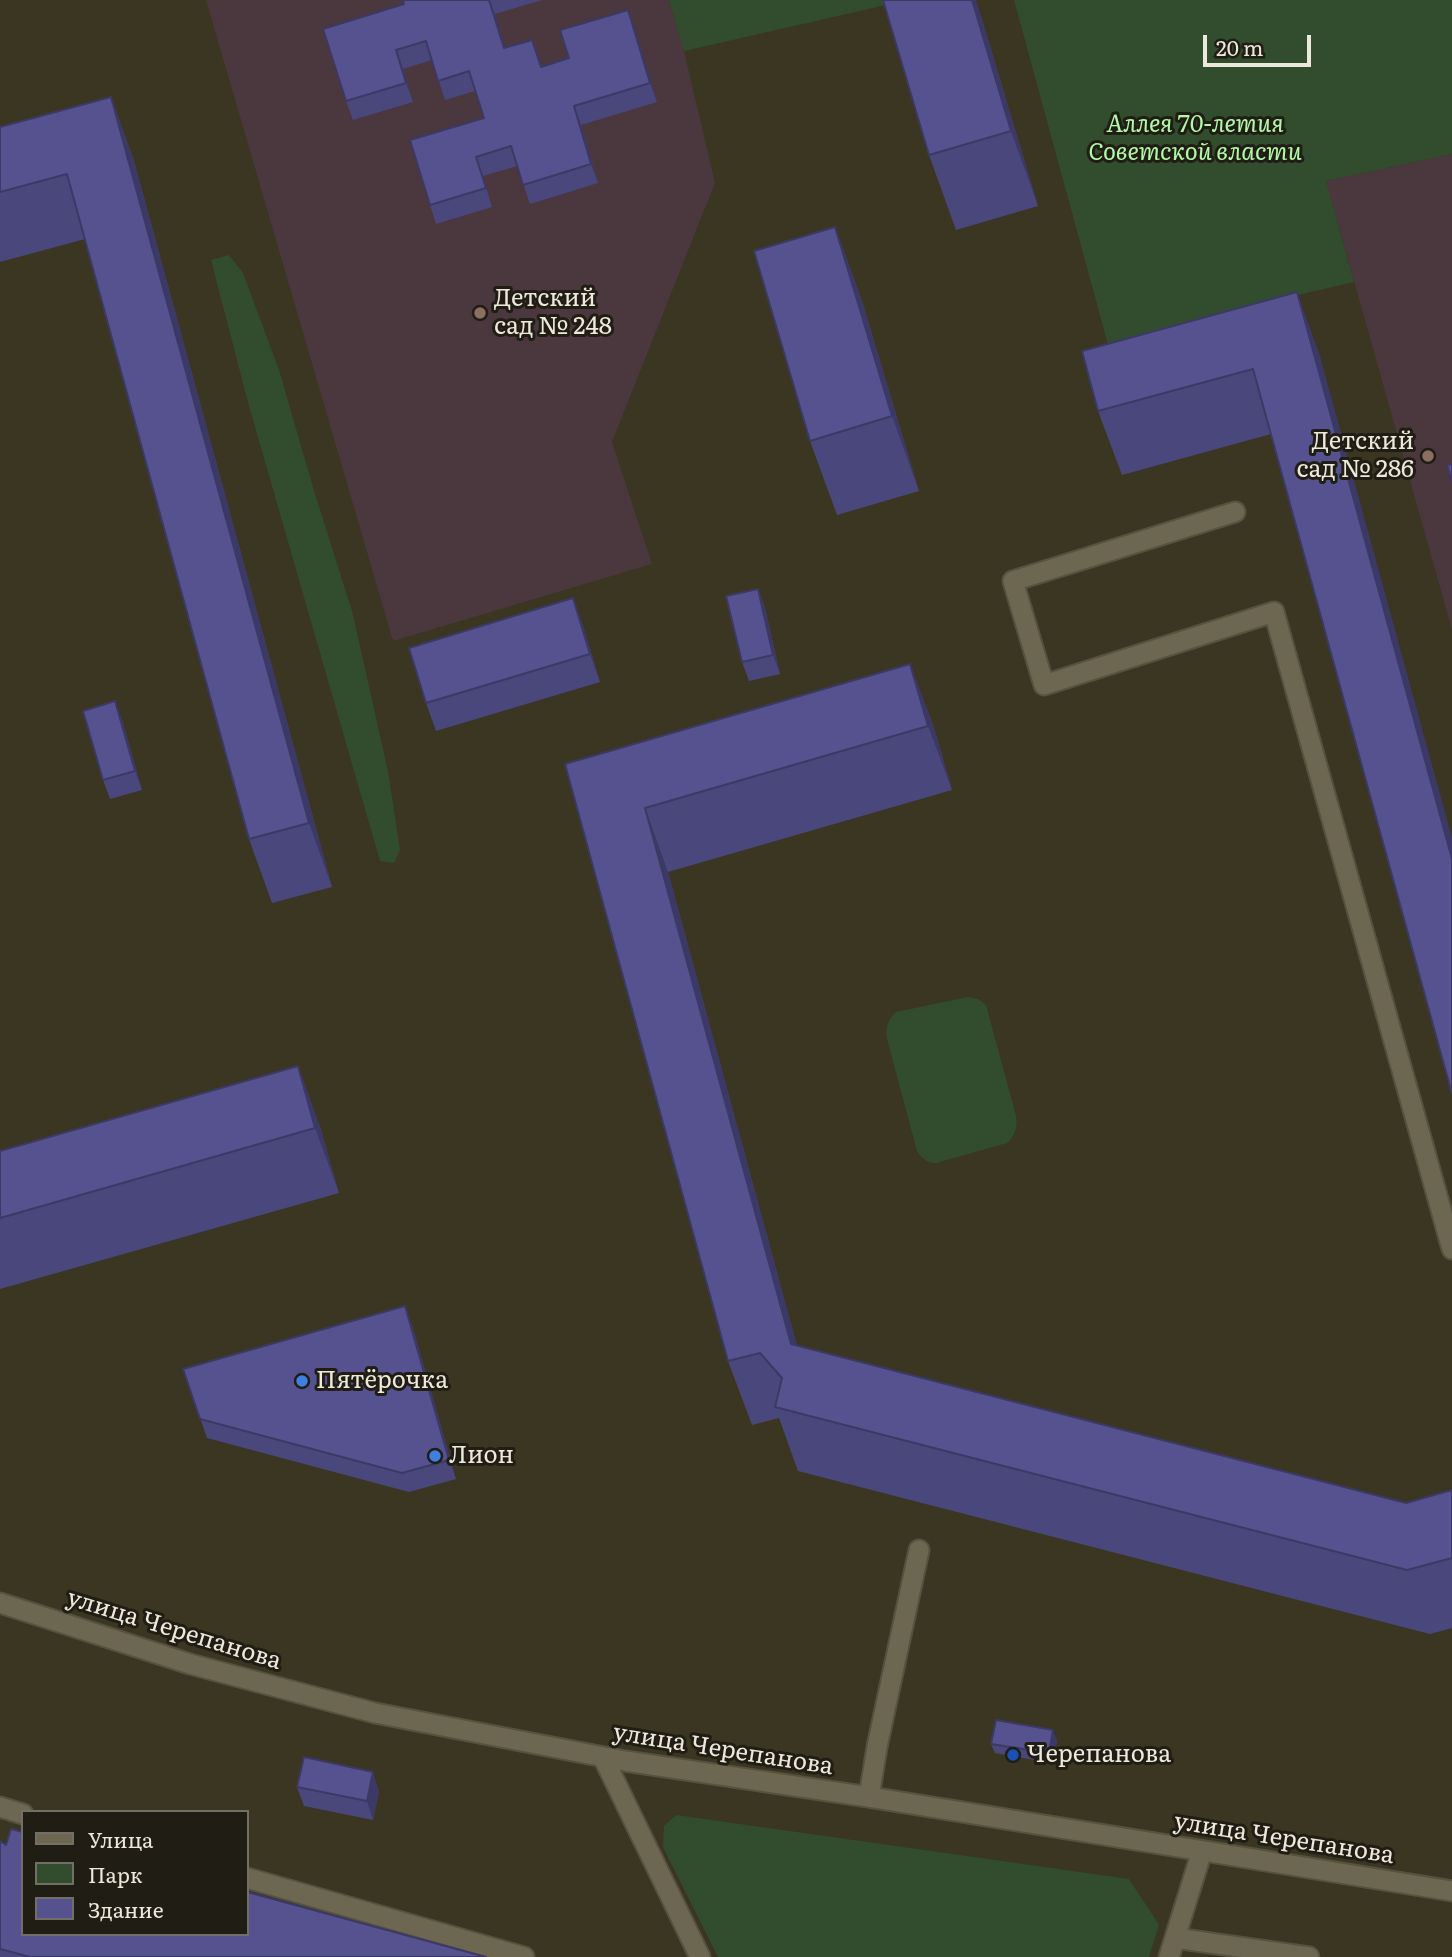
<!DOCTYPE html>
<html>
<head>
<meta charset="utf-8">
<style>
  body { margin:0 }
  #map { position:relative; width:1452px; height:1957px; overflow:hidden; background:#3b3621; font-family:Literata,serif }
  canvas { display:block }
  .legend { position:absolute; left:21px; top:1810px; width:228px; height:126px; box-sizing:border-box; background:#201d14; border:2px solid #726f64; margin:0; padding:9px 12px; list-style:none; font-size:21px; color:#ece9dc }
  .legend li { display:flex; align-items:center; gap:14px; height:35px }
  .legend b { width:35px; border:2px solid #726f64 }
  .scale { position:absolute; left:1203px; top:35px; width:108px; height:32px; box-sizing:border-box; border:4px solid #ece9dc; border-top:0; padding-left:9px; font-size:21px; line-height:24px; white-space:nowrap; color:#ece9dc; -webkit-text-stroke:5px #201d14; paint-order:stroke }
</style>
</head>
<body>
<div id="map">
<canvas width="1452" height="1957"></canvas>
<ul class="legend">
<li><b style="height:9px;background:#6d6751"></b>Улица</li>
<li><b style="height:19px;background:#324d2e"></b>Парк</li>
<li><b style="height:19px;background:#565290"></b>Здание</li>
</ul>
<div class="scale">20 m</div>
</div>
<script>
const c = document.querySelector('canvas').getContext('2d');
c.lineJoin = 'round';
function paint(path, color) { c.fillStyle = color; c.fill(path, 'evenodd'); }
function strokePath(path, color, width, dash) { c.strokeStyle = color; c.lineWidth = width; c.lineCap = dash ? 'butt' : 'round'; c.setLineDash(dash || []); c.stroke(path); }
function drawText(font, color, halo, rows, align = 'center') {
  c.font = font + ' Literata,serif'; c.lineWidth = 6; c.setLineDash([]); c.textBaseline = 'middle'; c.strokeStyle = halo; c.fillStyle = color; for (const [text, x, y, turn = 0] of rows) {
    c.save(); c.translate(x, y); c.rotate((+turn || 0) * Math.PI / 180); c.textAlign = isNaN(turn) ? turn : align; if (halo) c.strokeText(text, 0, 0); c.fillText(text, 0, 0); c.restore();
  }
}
const education = new Path2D(`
  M 206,0 L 669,0 L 684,51 L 715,183 L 612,442 L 652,564 L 393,641 Z
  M 1452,154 L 1452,630 L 1326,181 Z`);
const green = new Path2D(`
  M 669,0 L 908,0 L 684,51 Z
  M 1014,0 L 1452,0 L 1452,154 L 1326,181 L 1354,282 L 1306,293 L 1109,348 Z
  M 229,255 L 243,273 L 279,370 L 314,491 L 352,611 L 388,771 L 400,850 L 394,863 L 380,861 L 249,406 L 211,260 Z
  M 968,997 L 978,999 L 986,1005 L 1016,1116 C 1018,1126 1015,1136 1007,1143 L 936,1163 C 927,1163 922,1159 917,1151 L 887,1039 C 885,1029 888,1019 896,1012 Z
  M 676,1815 L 1129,1879 L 1159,1925 L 1149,1957 L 718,1957 L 663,1847 L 664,1826 Z`);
const service = new Path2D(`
  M 1235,512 L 1013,581 L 1044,685 L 1274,612 L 1452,1249
  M 603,1757 L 700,1957
  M 869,1797 L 877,1747 L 919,1550
  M 0,1807 L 23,1814
  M 247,1878 L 524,1957
  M 1175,1938 L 1309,1957
  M 1169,1957 L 1202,1851`);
const secondary = new Path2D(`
  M 0,1603 L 190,1664 L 375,1713 L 625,1761 L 869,1797 L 1452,1891`);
const wall = new Path2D(`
  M 403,0 L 542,0 L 495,14 L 505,48 L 532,40 L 542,67 L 569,58 L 628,10 L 657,102 L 581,125 L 598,183 L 530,204 L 517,166 L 483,176 L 492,207 L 436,224 L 430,205 L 484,118 L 475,91 L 445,100 L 432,60 L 403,69 L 413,102 L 353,120 L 346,101 L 404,4 Z
  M 981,16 L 1038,206 L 956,230 L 929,155 Z
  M 111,97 L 134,161 L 332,887 L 272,903 L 249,839 L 85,239 L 0,262 L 0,127 Z
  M 835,227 L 862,301 L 919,491 L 837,515 L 810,441 Z
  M 1082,351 L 1320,356 L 1271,434 L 1122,475 L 1098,411 Z
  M 758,589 L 765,608 L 780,674 L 749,681 L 742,662 Z
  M 573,598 L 583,626 L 600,682 L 436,731 L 426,703 Z
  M 910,664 L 934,728 L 952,790 L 668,872 L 797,1346 L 1406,1503 L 1452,1490 L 1452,1628 L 1430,1634 L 798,1471 L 779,1418 L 752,1425 L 728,1361 L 565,764 Z
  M 122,720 L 142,790 L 110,799 L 103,780 Z
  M 298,1066 L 321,1130 L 339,1193 L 0,1289 L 0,1151 Z
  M 412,1325 L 456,1479 L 409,1492 L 207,1438 L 183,1369 Z
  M 1057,1740 L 1052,1763 L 995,1753 L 991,1744 Z
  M 297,1787 L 379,1791 L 373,1820 L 304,1806 Z
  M 0,1841 L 6,1845 L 486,1957 L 0,1957 Z`);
const shadedWall = new Path2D(`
  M 489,0 L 495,14 L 511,67 L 504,48 Z
  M 972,0 L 976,0 L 981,16 L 1038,206 L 1011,131 Z
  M 628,10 L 635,29 L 657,102 L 650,83 Z
  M 396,50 L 403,69 L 413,102 L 406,83 Z
  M 111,97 L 134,161 L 332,887 L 309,823 Z
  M 574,106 L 581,125 L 598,183 L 591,164 Z
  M 476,157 L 483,176 L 492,207 L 486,188 Z
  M 835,227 L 862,301 L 919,491 L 892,416 Z
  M 1297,292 L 1320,356 L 1452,838 L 1452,859 Z
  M 758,589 L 765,608 L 780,674 L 773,655 Z
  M 573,598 L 583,626 L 600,682 L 590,654 Z
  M 910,664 L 934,728 L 952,790 L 928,726 Z
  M 115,701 L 122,720 L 142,790 L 135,771 Z
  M 645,808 L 668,872 L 814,1408 L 791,1344 Z
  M 298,1066 L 321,1130 L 339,1193 L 315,1128 Z
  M 405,1306 L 412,1325 L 456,1479 L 449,1460 Z
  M 1053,1730 L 1057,1740 L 1052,1763 L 1049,1753 Z
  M 373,1772 L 379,1791 L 373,1820 L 367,1801 Z`);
const building = new Path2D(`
  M 403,0 L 489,0 L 504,48 L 532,40 L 541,67 L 569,58 L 560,30 L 628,10 L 650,83 L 574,106 L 591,164 L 523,185 L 511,146 L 476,157 L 486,188 L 430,205 L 410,140 L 484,118 L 469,71 L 438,81 L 426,41 L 396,50 L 406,83 L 346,101 L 323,29 L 404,4 Z
  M 883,0 L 972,0 L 1011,131 L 929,155 Z
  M 111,97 L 309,823 L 249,839 L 67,174 L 0,192 L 0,127 Z
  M 835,227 L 892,416 L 810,441 L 754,251 Z
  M 1297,292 L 1452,859 L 1452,1094 L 1253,369 L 1098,411 L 1082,351 Z
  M 1452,464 L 1452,481 L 1447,465 Z
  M 758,589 L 773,655 L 742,662 L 726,596 Z
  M 573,598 L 590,654 L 426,703 L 409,648 Z
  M 910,664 L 928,726 L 645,808 L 791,1344 L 1406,1503 L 1452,1490 L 1452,1558 L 1407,1570 L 775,1407 L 782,1378 L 760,1353 L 728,1361 L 565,764 Z
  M 115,701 L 135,771 L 103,780 L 83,711 Z
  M 298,1066 L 315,1128 L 0,1218 L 0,1151 Z
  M 405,1306 L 449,1460 L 402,1473 L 200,1419 L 183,1369 Z
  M 996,1720 L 1053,1730 L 1049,1753 L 991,1744 Z
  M 304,1757 L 373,1772 L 367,1801 L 297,1787 Z
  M 11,1829 L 23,1832 L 23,1934 L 247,1934 L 247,1892 L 486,1957 L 30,1957 L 0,1949 L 0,1841 L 6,1845 Z`);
const markers = [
  [480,313,7,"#8d6e63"],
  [1428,456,7,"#8d6e63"],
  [302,1381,7,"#3f7fe0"],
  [435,1456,7,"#3f7fe0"],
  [1013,1755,7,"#1a4fb4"]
];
const parkNames = [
  ["Аллея 70-летия",1195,125],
  ["Советской власти",1195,153]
];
const poiNames = [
  ["Детский",494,299],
  ["сад № 248",494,327],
  ["Детский",1414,442,"right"],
  ["сад № 286",1414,470,"right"],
  ["Пятёрочка",316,1381],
  ["Лион",449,1456],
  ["Черепанова",1027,1755]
];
const streetNames = [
  ["улица Черепанова",174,1630,17],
  ["улица Черепанова",723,1750,9],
  ["улица Черепанова",1284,1839,9]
];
paint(education, '#4b373e');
paint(green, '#324d2e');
strokePath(service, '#575240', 23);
strokePath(secondary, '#575240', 23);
strokePath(service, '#6d6751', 19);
strokePath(secondary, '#6d6751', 19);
paint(wall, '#4a477c');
paint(shadedWall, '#3c3965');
paint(building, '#565290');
strokePath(building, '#3c3965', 2);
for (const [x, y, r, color] of markers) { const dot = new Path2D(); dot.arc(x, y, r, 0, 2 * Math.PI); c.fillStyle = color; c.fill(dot); strokePath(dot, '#201d14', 2.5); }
drawText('italic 24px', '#b2f8a8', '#201d14', parkNames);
drawText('24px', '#ece9dc', '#201d14', poiNames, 'left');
drawText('24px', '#ece9dc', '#201d14', streetNames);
</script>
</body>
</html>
